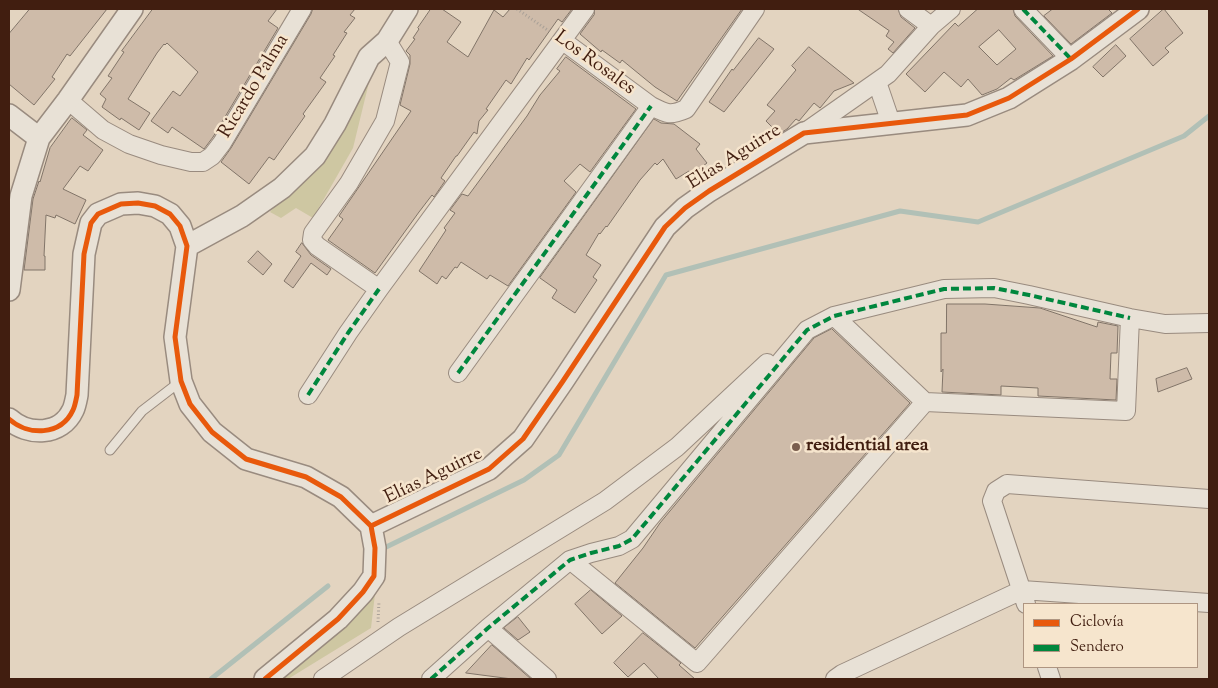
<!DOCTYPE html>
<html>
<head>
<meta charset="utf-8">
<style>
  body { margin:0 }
  #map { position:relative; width:1218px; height:688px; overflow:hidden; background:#e3d4c0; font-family:"Sorts Mill Goudy",serif }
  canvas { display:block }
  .frame { position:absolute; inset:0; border:10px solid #411e10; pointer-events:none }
  .legend { position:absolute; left:1023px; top:603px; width:175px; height:65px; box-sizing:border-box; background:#f6e5cd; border:1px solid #ae9581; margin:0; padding:6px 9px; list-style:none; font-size:15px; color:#411e10 }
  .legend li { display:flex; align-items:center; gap:10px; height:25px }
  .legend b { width:25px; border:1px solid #ae9581 }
</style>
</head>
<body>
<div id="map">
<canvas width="1218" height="688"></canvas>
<div class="frame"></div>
<ul class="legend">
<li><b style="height:6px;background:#e8590c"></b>Ciclovía</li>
<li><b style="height:6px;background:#00873e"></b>Sendero</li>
</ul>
</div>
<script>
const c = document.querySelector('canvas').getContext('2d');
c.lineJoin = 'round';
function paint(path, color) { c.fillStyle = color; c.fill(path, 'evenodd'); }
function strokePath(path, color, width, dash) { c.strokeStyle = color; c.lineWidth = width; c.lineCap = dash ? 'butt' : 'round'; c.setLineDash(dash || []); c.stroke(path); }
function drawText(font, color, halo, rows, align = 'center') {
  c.font = font + ' "Sorts Mill Goudy",serif'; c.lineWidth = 5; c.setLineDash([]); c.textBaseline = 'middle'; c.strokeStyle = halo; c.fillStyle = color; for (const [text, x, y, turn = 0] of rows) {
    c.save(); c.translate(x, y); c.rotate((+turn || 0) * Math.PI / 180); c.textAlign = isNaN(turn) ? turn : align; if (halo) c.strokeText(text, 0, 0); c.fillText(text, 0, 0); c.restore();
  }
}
const green = new Path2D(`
  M 372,70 L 353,148 L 313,218 L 296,208 L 281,218 L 270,212 L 314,159 Z
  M 369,590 L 375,594 L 371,628 L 288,679 L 268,679 Z`);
const stream = new Path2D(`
  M 380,550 L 524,480 L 559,455 L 666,275 L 900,211 L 978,222 L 1184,136 L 1209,116
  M 211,679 L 328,586`);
const building = new Path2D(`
  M 30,9 L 107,9 L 70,56 L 67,54 L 52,77 L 55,79 L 34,105 L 9,84 L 9,34 Z
  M 153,9 L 277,9 L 268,21 L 278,28 L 213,137 L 204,149 L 172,127 L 168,133 L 151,121 L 173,91 L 180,96 L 198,72 L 167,43 L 165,45 L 164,44 L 157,53 L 128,99 L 150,113 L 139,130 L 121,118 L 120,120 L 102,107 L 106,99 L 100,94 L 112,78 L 108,76 L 124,52 L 122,51 Z
  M 313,9 L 355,9 L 350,15 L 355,18 L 344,32 L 347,33 L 333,55 L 335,56 L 320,78 L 326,82 L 303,114 L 305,116 L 274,160 L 269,157 L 249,184 L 221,162 L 231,148 L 311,14 Z
  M 431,9 L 442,9 L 461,22 L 447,42 L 468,57 L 494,10 L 503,17 L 510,9 L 572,9 L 562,22 L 558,19 L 529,60 L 527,58 L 511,84 L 506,80 L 486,109 L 488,110 L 479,121 L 477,134 L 474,132 L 457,156 L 456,156 L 441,178 L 445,181 L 434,197 L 432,195 L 419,212 L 375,273 L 328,240 L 343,219 L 339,216 L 411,111 L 400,105 L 410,64 L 410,55 L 406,51 L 415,39 L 413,38 L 419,29 L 418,28 Z
  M 595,9 L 742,9 L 677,101 L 655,87 L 622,60 L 620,63 L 602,50 L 601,52 L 580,34 L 594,15 Z
  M 858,9 L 898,9 L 901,17 L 915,28 L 893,53 L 888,49 L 894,42 L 886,36 L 889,31 Z
  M 978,9 L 1013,9 L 1015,16 L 1053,56 L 1014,80 L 1011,78 L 997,89 L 982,95 L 968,79 L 961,87 L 944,72 L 925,92 L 906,74 L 955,23 L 958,26 ZM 999,30 L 1016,49 L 997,65 L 979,47 Z
  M 1053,9 L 1108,9 L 1112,13 L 1071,44 L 1044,16 Z
  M 1164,9 L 1183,33 L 1165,48 L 1169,52 L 1153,66 L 1130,39 Z
  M 759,38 L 774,49 L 724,112 L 709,102 L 732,69 L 733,70 Z
  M 1116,45 L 1126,56 L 1103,77 L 1093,67 Z
  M 809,47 L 854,83 L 834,91 L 820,108 L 814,103 L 799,121 L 796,119 L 787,129 L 779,134 L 766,121 L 775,111 L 767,105 L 796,70 L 792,66 Z
  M 566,57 L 636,109 L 590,172 L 580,164 L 564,181 L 576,192 L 508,286 L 490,275 L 487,279 L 461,262 L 457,268 L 455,267 L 446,279 L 442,276 L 437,284 L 419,271 L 446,230 L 444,228 L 455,213 L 450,210 L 462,194 L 468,196 L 527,116 L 540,95 L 560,71 L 557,69 Z
  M 72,118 L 87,130 L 83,135 L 103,150 L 88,171 L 80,166 L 63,189 L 86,200 L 75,224 L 56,215 L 55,218 L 46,215 L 44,256 L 45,256 L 45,270 L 24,270 L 33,199 L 39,181 L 40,182 L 50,148 Z
  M 654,119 L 661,123 L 674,124 L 700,144 L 696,149 L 707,163 L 691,175 L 689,171 L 676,179 L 663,159 L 657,165 L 655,163 L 640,180 L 607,227 L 606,226 L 600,234 L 599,233 L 586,255 L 601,265 L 593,277 L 597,280 L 575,313 L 552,298 L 557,290 L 540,278 Z
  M 302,243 L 311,255 L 331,269 L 327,275 L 311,263 L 293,288 L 284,281 L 301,256 L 296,252 Z
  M 258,251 L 272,264 L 263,275 L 248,262 Z
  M 947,304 L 985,304 L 1040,308 L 1097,327 L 1098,322 L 1118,326 L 1117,353 L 1111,353 L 1110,379 L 1117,379 L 1116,400 L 1038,396 L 1038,388 L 1001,386 L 1001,395 L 942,392 L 943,369 L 941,372 L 941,333 L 946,333 Z
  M 832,329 L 910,403 L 695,648 L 615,583 L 643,548 L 660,523 L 814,338 Z
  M 1187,368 L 1192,379 L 1158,392 L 1156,379 Z
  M 591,590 L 622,616 L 602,634 L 575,604 Z
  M 518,617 L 530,632 L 518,640 L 504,628 Z
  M 643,633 L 681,663 L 679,665 L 695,679 L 659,679 L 644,663 L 628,677 L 614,663 Z
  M 492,645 L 531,679 L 512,679 L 466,673 Z`);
const path = new Path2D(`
  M 517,9 L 549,31
  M 378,622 L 379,601`);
const service = new Path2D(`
  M 110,450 L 142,411 L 181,381`);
const minor = new Path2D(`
  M 908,9 L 931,26
  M 1023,9 L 1071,59
  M 563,41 L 651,106 C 667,114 670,116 686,109 L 755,9
  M 877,82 L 891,123
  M 68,100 L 103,130 L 129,144 L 161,155 L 191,162 L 203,162 L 212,156 L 222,143 L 302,9
  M 804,133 L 888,74 L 931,26 L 951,9
  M 379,289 L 317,246 L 312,240 L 313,233 L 349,183 L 385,121 L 400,62 L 387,41
  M 834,316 L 925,402
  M 458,373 L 651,106
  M 308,395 L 348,333 L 379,289 L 585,9
  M 570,560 L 697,663 L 925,402 L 1126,411 L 1130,318
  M 1026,604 L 992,501 L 996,491 L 1007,484 L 1209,499
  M 488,628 L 547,679
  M 1047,667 L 1051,679
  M 323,679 L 399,627 L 605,501 L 677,447 L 767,363
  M 431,679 L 488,628 L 570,560 L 591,553 L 619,546 L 632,539 L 807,330 L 834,316 L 944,289 L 994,288 L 1029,295 L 1130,318 L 1165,324 L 1209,323
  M 835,679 L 842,674 L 1022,590 L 1209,603`);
const tertiary = new Path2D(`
  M 9,115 L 39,138
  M 187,246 L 242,216 L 282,188 L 315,156 L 335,124 L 369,57 L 387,41 L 407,9
  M 9,290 L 21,196 L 39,138 L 68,100 L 132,9
  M 9,419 C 28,436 61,436 73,410 C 75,406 76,400 77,395 L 84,254 L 91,223 L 98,214 L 121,204 L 138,203 L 155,206 L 170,214 L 180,226 L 187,246 L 175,337 L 181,381 L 190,404 L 212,432 L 246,459 L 306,477 L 341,497 L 371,526 L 375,548 L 374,576 L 363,592 L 338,619 L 265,679
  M 371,526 L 489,469 L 523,439 L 563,381 L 665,227 L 685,208 L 709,191 L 804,133 L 967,115 L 1009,98 L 1071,59 L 1138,9`);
const quiet = new Path2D(`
  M 1023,9 L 1071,59
  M 458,373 L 651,106
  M 308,395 L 348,333 L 379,289
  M 431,679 L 488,628 L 570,560 L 591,553 L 619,546 L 632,539 L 807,330 L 834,316 L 944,289 L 994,288 L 1029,295 L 1130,318`);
const cycleway = new Path2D(`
  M 9,419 C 28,436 61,436 73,410 C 75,406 76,400 77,395 L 84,254 L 91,223 L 98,214 L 121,204 L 138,203 L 155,206 L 170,214 L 180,226 L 187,246 L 175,337 L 181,381 L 190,404 L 212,432 L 246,459 L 306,477 L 341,497 L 371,526 L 375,548 L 374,576 L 363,592 L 338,619 L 265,679
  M 371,526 L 489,469 L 523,439 L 563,381 L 665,227 L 685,208 L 709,191 L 804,133 L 967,115 L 1009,98 L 1071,59 L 1138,9`);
const markers = [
  [796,447,5,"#7a5e4e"]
];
const streetNames = [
  ["Los Rosales",594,64,36],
  ["Ricardo Palma",255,87,-59],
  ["Elías Aguirre",735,158,-32],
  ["Elías Aguirre",434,477,-26]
];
const poiNames = [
  ["residential area",806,447]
];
paint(green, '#cec7a2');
strokePath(stream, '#b1c0b6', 5);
paint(building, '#cebba9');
strokePath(building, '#817468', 1);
strokePath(service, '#998b7f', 11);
strokePath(minor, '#998b7f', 20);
strokePath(tertiary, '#998b7f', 24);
strokePath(path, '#a9a097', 3, [1, 2.5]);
strokePath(service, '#e8e1d6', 9);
strokePath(minor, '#e8e1d6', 18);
strokePath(tertiary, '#e8e1d6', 21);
strokePath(quiet, '#00873e', 4, [8, 4]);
strokePath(cycleway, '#e8590c', 5);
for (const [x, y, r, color] of markers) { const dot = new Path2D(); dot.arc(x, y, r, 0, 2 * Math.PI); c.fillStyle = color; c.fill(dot); strokePath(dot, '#f6e5cd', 2); }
drawText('19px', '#411e10', '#f6e5cd', streetNames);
drawText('bold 19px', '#411e10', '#f6e5cd', poiNames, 'left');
</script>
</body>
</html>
